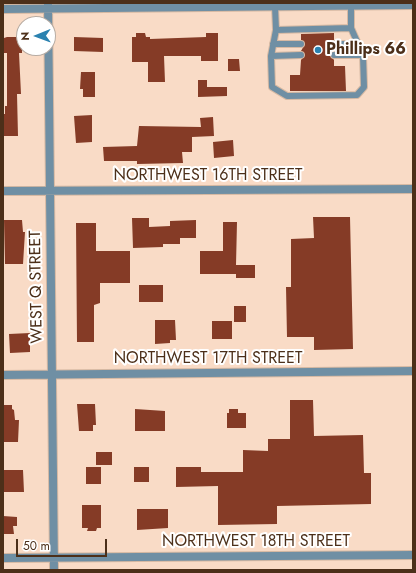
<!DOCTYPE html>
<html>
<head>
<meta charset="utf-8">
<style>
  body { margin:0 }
  #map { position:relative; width:416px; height:573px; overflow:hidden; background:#f9dbc6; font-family:Jost,sans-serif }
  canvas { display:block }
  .frame { position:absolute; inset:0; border:4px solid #4c2f19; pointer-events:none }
  .north { position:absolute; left:16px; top:16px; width:40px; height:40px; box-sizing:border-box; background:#fff; border:1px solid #b7aca3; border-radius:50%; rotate:269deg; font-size:11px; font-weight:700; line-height:16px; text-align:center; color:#4c2f19 }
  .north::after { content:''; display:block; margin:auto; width:14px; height:18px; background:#2b82b0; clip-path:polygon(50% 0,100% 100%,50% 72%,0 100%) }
  .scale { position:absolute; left:16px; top:539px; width:91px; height:18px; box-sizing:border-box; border:2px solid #4c2f19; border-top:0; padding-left:5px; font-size:12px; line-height:14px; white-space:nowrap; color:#4c2f19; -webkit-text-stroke:3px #fff; paint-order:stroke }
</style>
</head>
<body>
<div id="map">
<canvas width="416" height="573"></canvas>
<div class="frame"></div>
<div class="north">N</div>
<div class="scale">50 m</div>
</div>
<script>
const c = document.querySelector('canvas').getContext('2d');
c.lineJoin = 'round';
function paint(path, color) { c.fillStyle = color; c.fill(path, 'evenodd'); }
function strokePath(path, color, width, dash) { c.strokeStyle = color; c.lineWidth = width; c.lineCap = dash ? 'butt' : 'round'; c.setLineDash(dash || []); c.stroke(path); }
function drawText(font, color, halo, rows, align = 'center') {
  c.font = font + ' Jost,sans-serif'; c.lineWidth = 4; c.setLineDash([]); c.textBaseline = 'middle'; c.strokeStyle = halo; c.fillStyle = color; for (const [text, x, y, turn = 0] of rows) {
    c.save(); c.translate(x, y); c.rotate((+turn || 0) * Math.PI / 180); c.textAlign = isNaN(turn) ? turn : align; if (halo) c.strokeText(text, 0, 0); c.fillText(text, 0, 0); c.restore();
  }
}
const building = new Path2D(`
  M 136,33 L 145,33 L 146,37 L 150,37 L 150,39 L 206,37 L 206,33 L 218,33 L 218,61 L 201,61 L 201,56 L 164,56 L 165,82 L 148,82 L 148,62 L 132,62 L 132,37 L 136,37 Z
  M 334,33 L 334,40 L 330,41 L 330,44 L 334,50 L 330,52 L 330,55 L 334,60 L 334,66 L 345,66 L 346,91 L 290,91 L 290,75 L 300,75 L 301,60 L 305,55 L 301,51 L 305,44 L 301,40 L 301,34 Z
  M 7,37 L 22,37 L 22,53 L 19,53 L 21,94 L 17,94 L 18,136 L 3,136 L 3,114 L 5,114 L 5,106 L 7,106 L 7,53 L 4,53 L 4,38 Z
  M 74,37 L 103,38 L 103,52 L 74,51 Z
  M 228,59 L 239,59 L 240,71 L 228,71 Z
  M 81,72 L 95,72 L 95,97 L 83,97 L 83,89 L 80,89 Z
  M 198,80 L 207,80 L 207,87 L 227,87 L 227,96 L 198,97 Z
  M 92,115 L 92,142 L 76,143 L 74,116 Z
  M 213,117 L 214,136 L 192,137 L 192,152 L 182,152 L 183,163 L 137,164 L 137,161 L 104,161 L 103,147 L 137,146 L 139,126 L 201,127 L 200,118 Z
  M 233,140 L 234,156 L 214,158 L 213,142 Z
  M 313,217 L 350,217 L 353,349 L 314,350 L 314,337 L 287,337 L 286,287 L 291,287 L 291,239 L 314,238 Z
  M 132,218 L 149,218 L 149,227 L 170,226 L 170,221 L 196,220 L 196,238 L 180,238 L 180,244 L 163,244 L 163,247 L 133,248 Z
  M 4,220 L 22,220 L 23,232 L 25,232 L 23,264 L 5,264 Z
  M 223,222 L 237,222 L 236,265 L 255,265 L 255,278 L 236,278 L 236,269 L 236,274 L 200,274 L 200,251 L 223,251 Z
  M 76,223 L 96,223 L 96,251 L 130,251 L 130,283 L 100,283 L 100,303 L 94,305 L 94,342 L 77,342 Z
  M 139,285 L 163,285 L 163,302 L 139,302 Z
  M 234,306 L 246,306 L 246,322 L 234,322 Z
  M 155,320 L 175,320 L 176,340 L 170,340 L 170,343 L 155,344 Z
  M 212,321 L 232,321 L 232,339 L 212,339 Z
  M 30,333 L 30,352 L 10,353 L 9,334 Z
  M 290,400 L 313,400 L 314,436 L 363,435 L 364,473 L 371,473 L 371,504 L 277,506 L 277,524 L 218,525 L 218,486 L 176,487 L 176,467 L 201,467 L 201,472 L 243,472 L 243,450 L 268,451 L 268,439 L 290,439 Z
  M 77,404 L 95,404 L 96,425 L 93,425 L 93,431 L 79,431 Z
  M 3,405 L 12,405 L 12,409 L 14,410 L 15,420 L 19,420 L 18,442 L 3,442 Z
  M 135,409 L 165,411 L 165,431 L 135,431 Z
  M 229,409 L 238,409 L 238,413 L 246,413 L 246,428 L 227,428 L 227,413 L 229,413 Z
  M 96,452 L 112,452 L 112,465 L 96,465 Z
  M 86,467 L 101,467 L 101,484 L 86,484 Z
  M 134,467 L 149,467 L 149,482 L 134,482 Z
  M 3,470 L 23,470 L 24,492 L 3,492 Z
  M 82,505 L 101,505 L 101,528 L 97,528 L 96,531 L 87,531 L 88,528 L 82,528 Z
  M 137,509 L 168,509 L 168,528 L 137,530 Z
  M 3,516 L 17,517 L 17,526 L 13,526 L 14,534 L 3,534 Z`);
const service = new Path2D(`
  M 275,6 L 276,30 L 271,56 L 301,55
  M 276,30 L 351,28 L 351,5
  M 273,44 L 301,44
  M 334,44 L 357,44
  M 334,55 L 363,55 L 351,28
  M 271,56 L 272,87 L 287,96 L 357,95 L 364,87 L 363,55`);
const minor = new Path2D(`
  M 48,3 L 54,570
  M 3,9 L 413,5
  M 3,191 L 413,189
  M 3,375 L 413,371
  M 3,558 L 413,555`);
const markers = [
  [318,50,4,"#2b82b0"]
];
const poiNames = [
  ["Phillips 66",326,50]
];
const streetNames = [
  ["NORTHWEST 16TH STREET",208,176],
  ["WEST Q STREET",37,287,-91],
  ["NORTHWEST 17TH STREET",208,359],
  ["NORTHWEST 18TH STREET",256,542]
];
paint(building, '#853b26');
strokePath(service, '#d6b9a3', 8);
strokePath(minor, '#d6b9a3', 10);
strokePath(service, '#6f8fa4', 6);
strokePath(minor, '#6f8fa4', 8);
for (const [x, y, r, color] of markers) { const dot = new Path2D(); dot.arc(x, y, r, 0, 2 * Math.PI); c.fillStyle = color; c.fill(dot); strokePath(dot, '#fff', 1.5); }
drawText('bold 16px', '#4c2f19', '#fff', poiNames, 'left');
drawText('16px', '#4c2f19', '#fff', streetNames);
</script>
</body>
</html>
